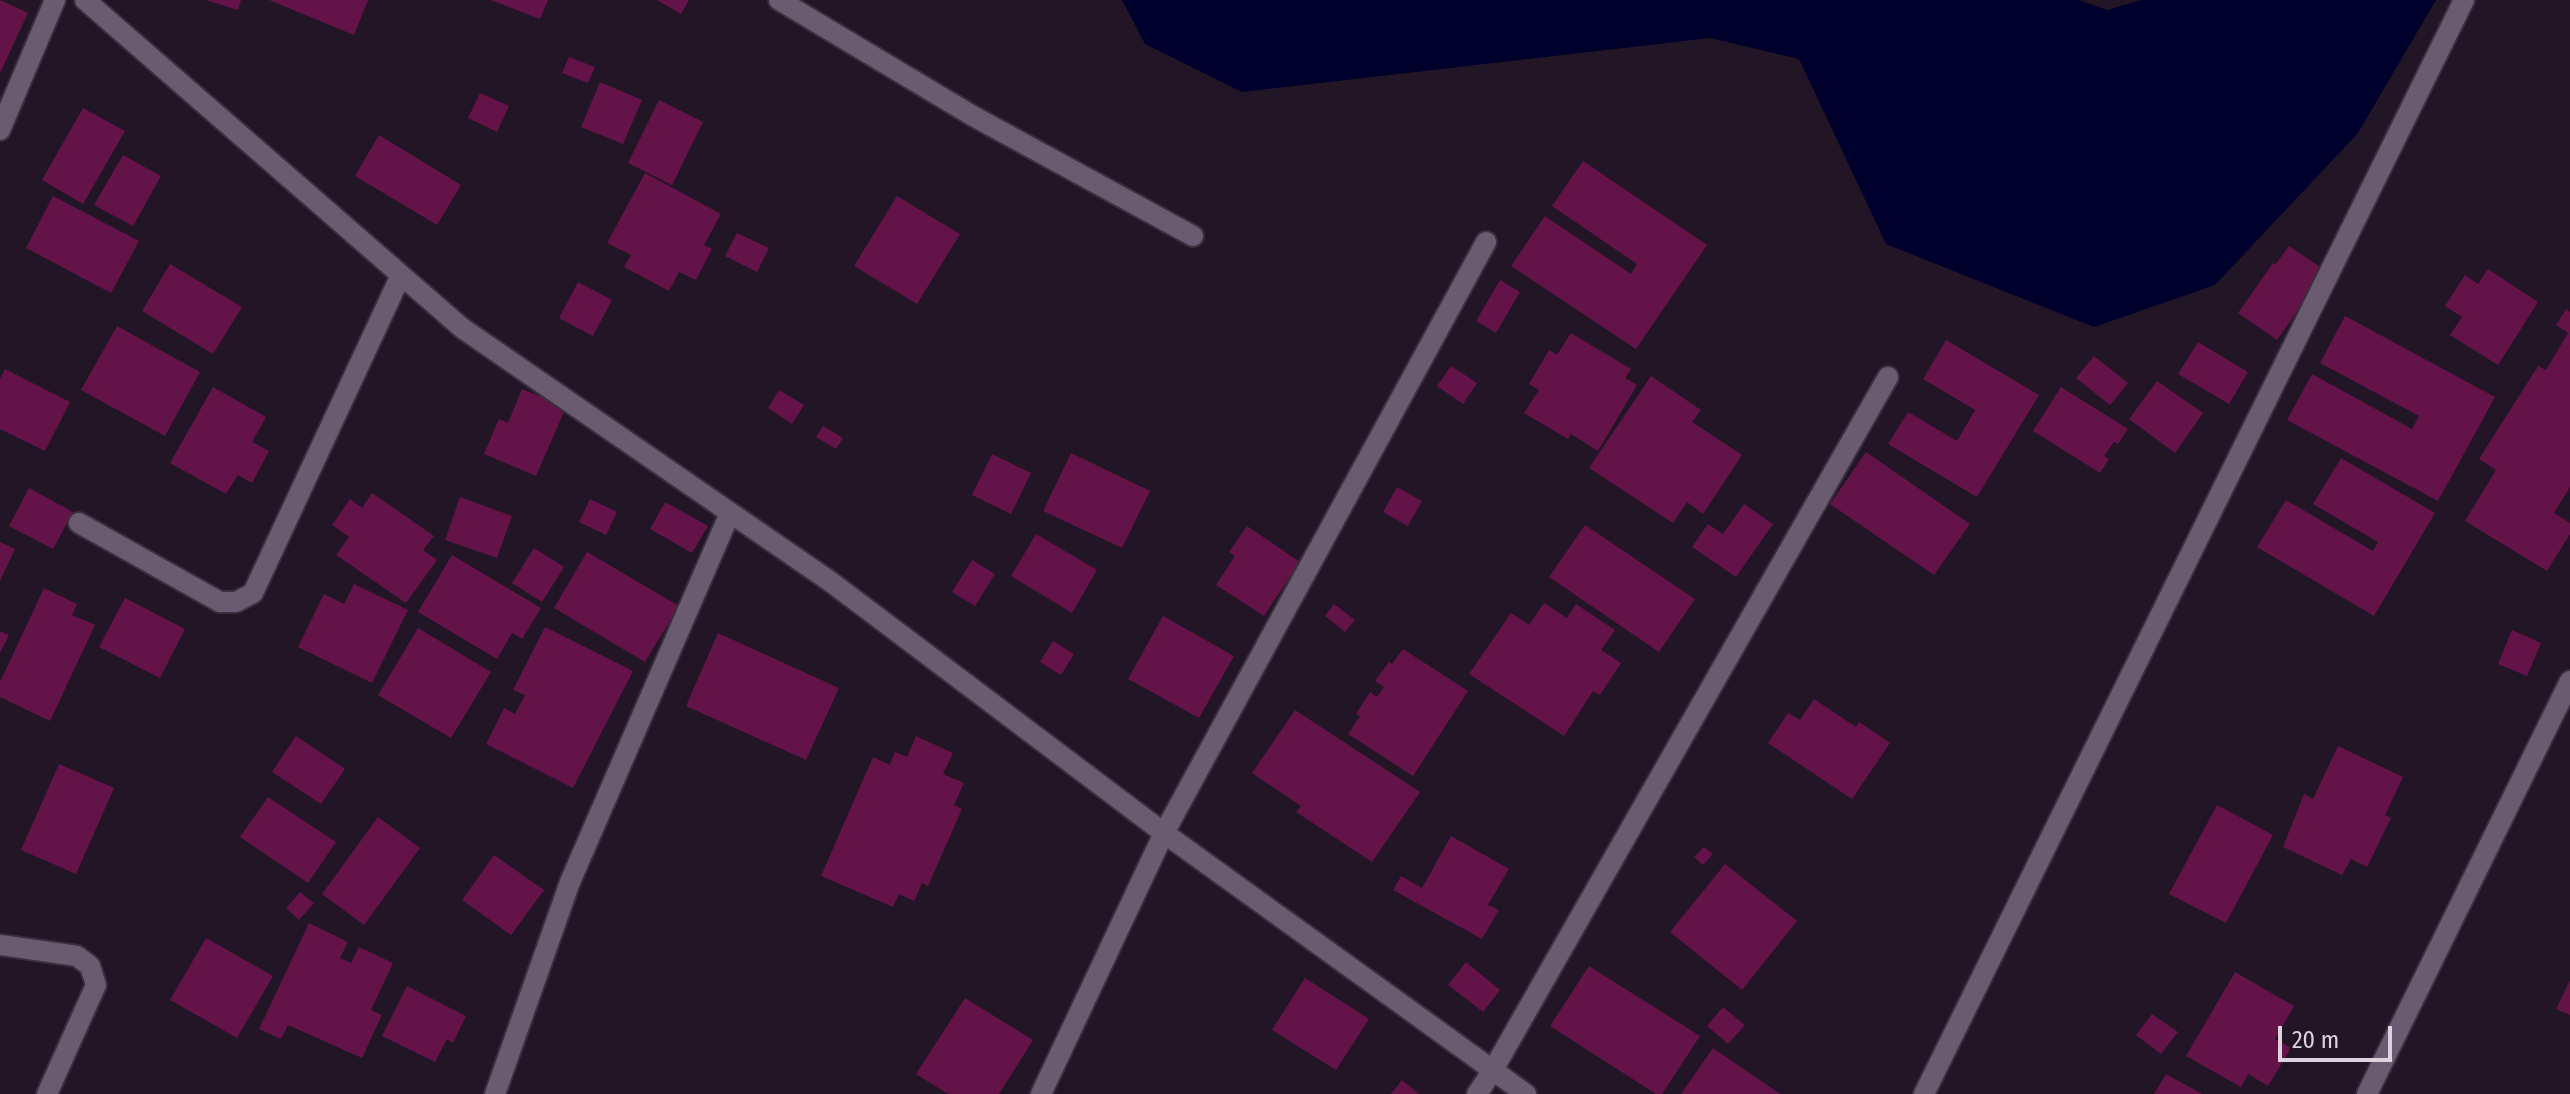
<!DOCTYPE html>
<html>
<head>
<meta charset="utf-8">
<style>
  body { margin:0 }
  #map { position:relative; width:2570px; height:1094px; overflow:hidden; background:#221526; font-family:"Fira Sans Condensed",sans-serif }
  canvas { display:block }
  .scale { position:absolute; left:2278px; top:1026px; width:114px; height:36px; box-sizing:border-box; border:4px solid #dcd3df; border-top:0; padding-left:10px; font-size:24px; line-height:28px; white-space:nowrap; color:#dcd3df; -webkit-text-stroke:6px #221526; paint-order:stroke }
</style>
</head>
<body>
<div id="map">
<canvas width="2570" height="1094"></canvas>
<div class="scale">20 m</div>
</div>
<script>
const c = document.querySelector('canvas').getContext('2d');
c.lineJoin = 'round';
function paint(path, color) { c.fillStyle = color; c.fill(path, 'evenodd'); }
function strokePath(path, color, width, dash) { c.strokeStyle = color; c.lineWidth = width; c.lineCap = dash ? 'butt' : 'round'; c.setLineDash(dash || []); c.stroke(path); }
const water = new Path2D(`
  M 1122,0 L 2079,0 L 2107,10 L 2141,0 L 2436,0 L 2358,133 L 2215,285 L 2094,327 L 1886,244 L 1799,59 L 1710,38 L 1242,92 L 1145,44 Z`);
const building = new Path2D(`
  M 0,0 L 28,13 L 0,73 Z
  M 206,0 L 241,0 L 238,10 Z
  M 269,0 L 368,0 L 354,35 Z
  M 491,0 L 548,0 L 540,19 Z
  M 657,0 L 689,0 L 681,14 Z
  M 569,57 L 595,67 L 588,83 L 562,73 Z
  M 600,82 L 642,100 L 623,144 L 581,127 Z
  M 480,93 L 509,106 L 497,132 L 468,118 Z
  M 659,100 L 703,122 L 672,185 L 628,163 Z
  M 83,108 L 125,131 L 83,204 L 42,180 Z
  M 379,135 L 461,185 L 437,225 L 355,176 Z
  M 123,155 L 161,176 L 133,226 L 94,205 Z
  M 1583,161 L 1707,245 L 1636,349 L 1511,266 L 1545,216 L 1631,274 L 1637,264 L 1552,206 Z
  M 645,173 L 721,214 L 704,245 L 712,249 L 696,280 L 679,272 L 669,291 L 624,267 L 631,255 L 607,243 Z
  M 53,196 L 139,241 L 111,293 L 26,248 Z
  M 897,196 L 960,234 L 917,304 L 854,266 Z
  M 737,233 L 769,248 L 757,272 L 725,256 Z
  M 2289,246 L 2326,271 L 2277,340 L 2238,313 L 2273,263 L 2275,265 Z
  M 170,264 L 242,307 L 213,354 L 142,311 Z
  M 2488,269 L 2538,302 L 2498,365 L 2450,335 L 2462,317 L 2445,306 L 2465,275 L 2478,284 Z
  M 1500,280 L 1520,292 L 1496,333 L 1476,321 Z
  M 578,282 L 612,300 L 593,336 L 559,318 Z
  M 2566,309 L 2570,312 L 2570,487 L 2554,513 L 2570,523 L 2570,534 L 2547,571 L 2465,521 L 2496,470 L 2479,459 L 2538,366 L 2546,370 L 2568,333 L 2556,325 Z
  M 2345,316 L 2495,397 L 2438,501 L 2287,420 L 2312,374 L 2412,429 L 2419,416 L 2320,363 Z
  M 117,326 L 200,372 L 165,436 L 81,390 Z
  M 1571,333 L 1631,369 L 1625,378 L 1637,385 L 1598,451 L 1571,434 L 1568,439 L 1524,413 L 1539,390 L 1529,384 L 1549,350 L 1557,355 Z
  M 1946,340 L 2039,395 L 1977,497 L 1888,444 L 1908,412 L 1957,441 L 1975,410 L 1923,379 Z
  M 2198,342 L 2248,372 L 2229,404 L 2178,374 Z
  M 2094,356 L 2128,383 L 2110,405 L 2076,378 Z
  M 1451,366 L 1477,383 L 1463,404 L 1437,386 Z
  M 5,369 L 70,402 L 45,451 L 0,429 L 0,379 Z
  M 1651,376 L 1701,410 L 1692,422 L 1742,455 L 1703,514 L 1687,502 L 1673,523 L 1589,468 Z
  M 2157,381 L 2203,413 L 2175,453 L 2129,419 Z
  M 213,387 L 266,417 L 252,442 L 269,451 L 252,483 L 238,475 L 226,494 L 170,463 Z
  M 2061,387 L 2128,429 L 2118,444 L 2114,442 L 2104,456 L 2109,459 L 2100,473 L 2033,431 Z
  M 522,389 L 566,407 L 536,476 L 484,454 L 499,419 L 508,423 Z
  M 779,390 L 804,405 L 792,424 L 768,408 Z
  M 823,426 L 843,438 L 836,449 L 816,437 Z
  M 1866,452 L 1970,524 L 1934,575 L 1830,504 Z
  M 1071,453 L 1150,491 L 1122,548 L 1043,511 Z
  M 992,454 L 1031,473 L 1011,514 L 972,495 Z
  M 2341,458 L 2435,513 L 2374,616 L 2257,547 L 2286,500 L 2373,551 L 2378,542 L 2313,504 Z
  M 1397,487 L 1422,501 L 1408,526 L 1383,512 Z
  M 29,488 L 73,512 L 53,549 L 9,526 Z
  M 372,493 L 434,536 L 423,550 L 437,560 L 406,603 L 336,555 L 349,537 L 332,525 L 350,499 L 362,508 Z
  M 460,497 L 512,516 L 497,558 L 445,540 Z
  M 590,499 L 617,512 L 606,535 L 579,522 Z
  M 665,502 L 708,526 L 692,553 L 650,529 Z
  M 1744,504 L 1773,524 L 1736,577 L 1692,547 L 1708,524 L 1723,534 Z
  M 1585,525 L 1695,599 L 1659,652 L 1549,577 Z
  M 1247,526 L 1300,562 L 1264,616 L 1216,585 L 1235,556 L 1229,552 Z
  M 1036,534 L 1097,570 L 1072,613 L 1011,576 Z
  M 0,542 L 15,549 L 0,581 Z
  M 534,548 L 564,567 L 542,602 L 512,583 Z
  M 587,552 L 679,606 L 645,662 L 554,608 Z
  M 452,555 L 541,608 L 522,639 L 512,633 L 497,659 L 418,612 Z
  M 972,560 L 995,574 L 975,606 L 952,592 Z
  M 354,584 L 408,610 L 372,683 L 298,647 L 324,594 L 344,604 Z
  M 44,588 L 77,604 L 72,615 L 95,625 L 50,721 L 0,697 L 0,682 Z
  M 125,598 L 185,629 L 160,678 L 99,647 Z
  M 1544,603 L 1567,618 L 1576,604 L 1615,630 L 1601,650 L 1621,663 L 1600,695 L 1593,691 L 1564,736 L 1469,674 L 1511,613 L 1529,625 Z
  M 1334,604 L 1355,620 L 1345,632 L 1325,616 Z
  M 1163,616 L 1234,656 L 1199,718 L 1128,679 Z
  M 545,627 L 633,671 L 573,788 L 486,744 L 504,708 L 515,714 L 525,695 L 513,690 Z
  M 418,628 L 491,672 L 451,738 L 378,695 Z
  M 2512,630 L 2541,643 L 2527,676 L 2498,664 Z
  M 0,631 L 9,635 L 0,653 Z
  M 718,633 L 839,688 L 806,760 L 686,706 Z
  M 1053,641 L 1074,654 L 1061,675 L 1040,662 Z
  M 1403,649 L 1468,691 L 1413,776 L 1348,734 L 1360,716 L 1356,714 L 1370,692 L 1377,697 L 1384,687 L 1375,681 L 1389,662 L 1392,664 Z
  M 1814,699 L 1856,727 L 1859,722 L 1890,743 L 1852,799 L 1768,743 L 1788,713 L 1800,720 Z
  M 1295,710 L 1420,792 L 1372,862 L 1296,812 L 1301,806 L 1252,773 Z
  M 296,736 L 345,769 L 321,804 L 272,772 Z
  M 916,736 L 953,753 L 943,774 L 964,783 L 954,805 L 962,809 L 928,886 L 922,883 L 914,901 L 899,894 L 893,907 L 821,876 L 873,757 L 890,765 L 895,752 L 907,757 Z
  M 2338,746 L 2403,777 L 2385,815 L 2391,818 L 2367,867 L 2351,859 L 2342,875 L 2283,847 L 2304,794 L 2313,799 Z
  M 59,764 L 114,788 L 76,874 L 21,850 Z
  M 268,797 L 336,842 L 308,883 L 240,837 Z
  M 2217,805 L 2273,835 L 2226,923 L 2169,894 Z
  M 378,817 L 420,848 L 364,925 L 322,894 Z
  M 1451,836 L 1509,869 L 1488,905 L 1499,910 L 1482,939 L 1393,890 L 1401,876 L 1422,888 Z
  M 1704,847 L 1713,854 L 1703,865 L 1694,857 Z
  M 494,855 L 544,890 L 511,935 L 462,900 Z
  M 1725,864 L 1797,921 L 1742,990 L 1670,932 Z
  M 300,892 L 314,903 L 299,920 L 286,908 Z
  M 309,923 L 348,942 L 340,958 L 351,963 L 359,947 L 393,963 L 371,1010 L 382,1015 L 362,1058 L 288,1025 L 281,1039 L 259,1029 Z
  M 206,938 L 273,976 L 237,1038 L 170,1000 Z
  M 1466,962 L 1500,990 L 1483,1012 L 1448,985 Z
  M 1589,966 L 1700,1036 L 1662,1094 L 1656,1094 L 1550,1026 Z
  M 2235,972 L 2294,1006 L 2275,1039 L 2291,1048 L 2268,1086 L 2248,1074 L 2241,1087 L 2186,1056 Z
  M 1305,978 L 1369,1019 L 1336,1070 L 1272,1030 Z
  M 2570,980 L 2570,1015 L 2556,1009 Z
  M 407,986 L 466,1016 L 453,1043 L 447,1039 L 435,1062 L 382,1036 Z
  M 965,998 L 1033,1040 L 999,1094 L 948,1094 L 916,1074 Z
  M 1723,1007 L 1745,1025 L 1728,1044 L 1707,1026 Z
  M 2152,1014 L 2178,1032 L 2161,1054 L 2136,1035 Z
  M 1713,1048 L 1780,1094 L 1681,1094 Z
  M 2166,1074 L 2202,1094 L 2154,1094 Z
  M 1402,1080 L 1419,1094 L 1391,1094 Z`);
const minor = new Path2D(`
  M 85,0 L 462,328 L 831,582 L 1164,833 L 1526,1094
  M 779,0 L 973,116 L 1193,236
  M 0,130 L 55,0
  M 79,523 L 220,602 L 236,602 L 253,593 L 401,275
  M 0,945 L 77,956 L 90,966 L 96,985 L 47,1094
  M 495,1094 L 570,882 L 730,513
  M 1041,1094 L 1164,833 L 1486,242
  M 1477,1094 L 1493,1070 L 1888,377
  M 1924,1094 L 2464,0
  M 2367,1094 L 2570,681`);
paint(water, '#00002c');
paint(building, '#641349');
strokePath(minor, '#39303d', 24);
strokePath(minor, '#6a5b70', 20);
</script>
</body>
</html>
